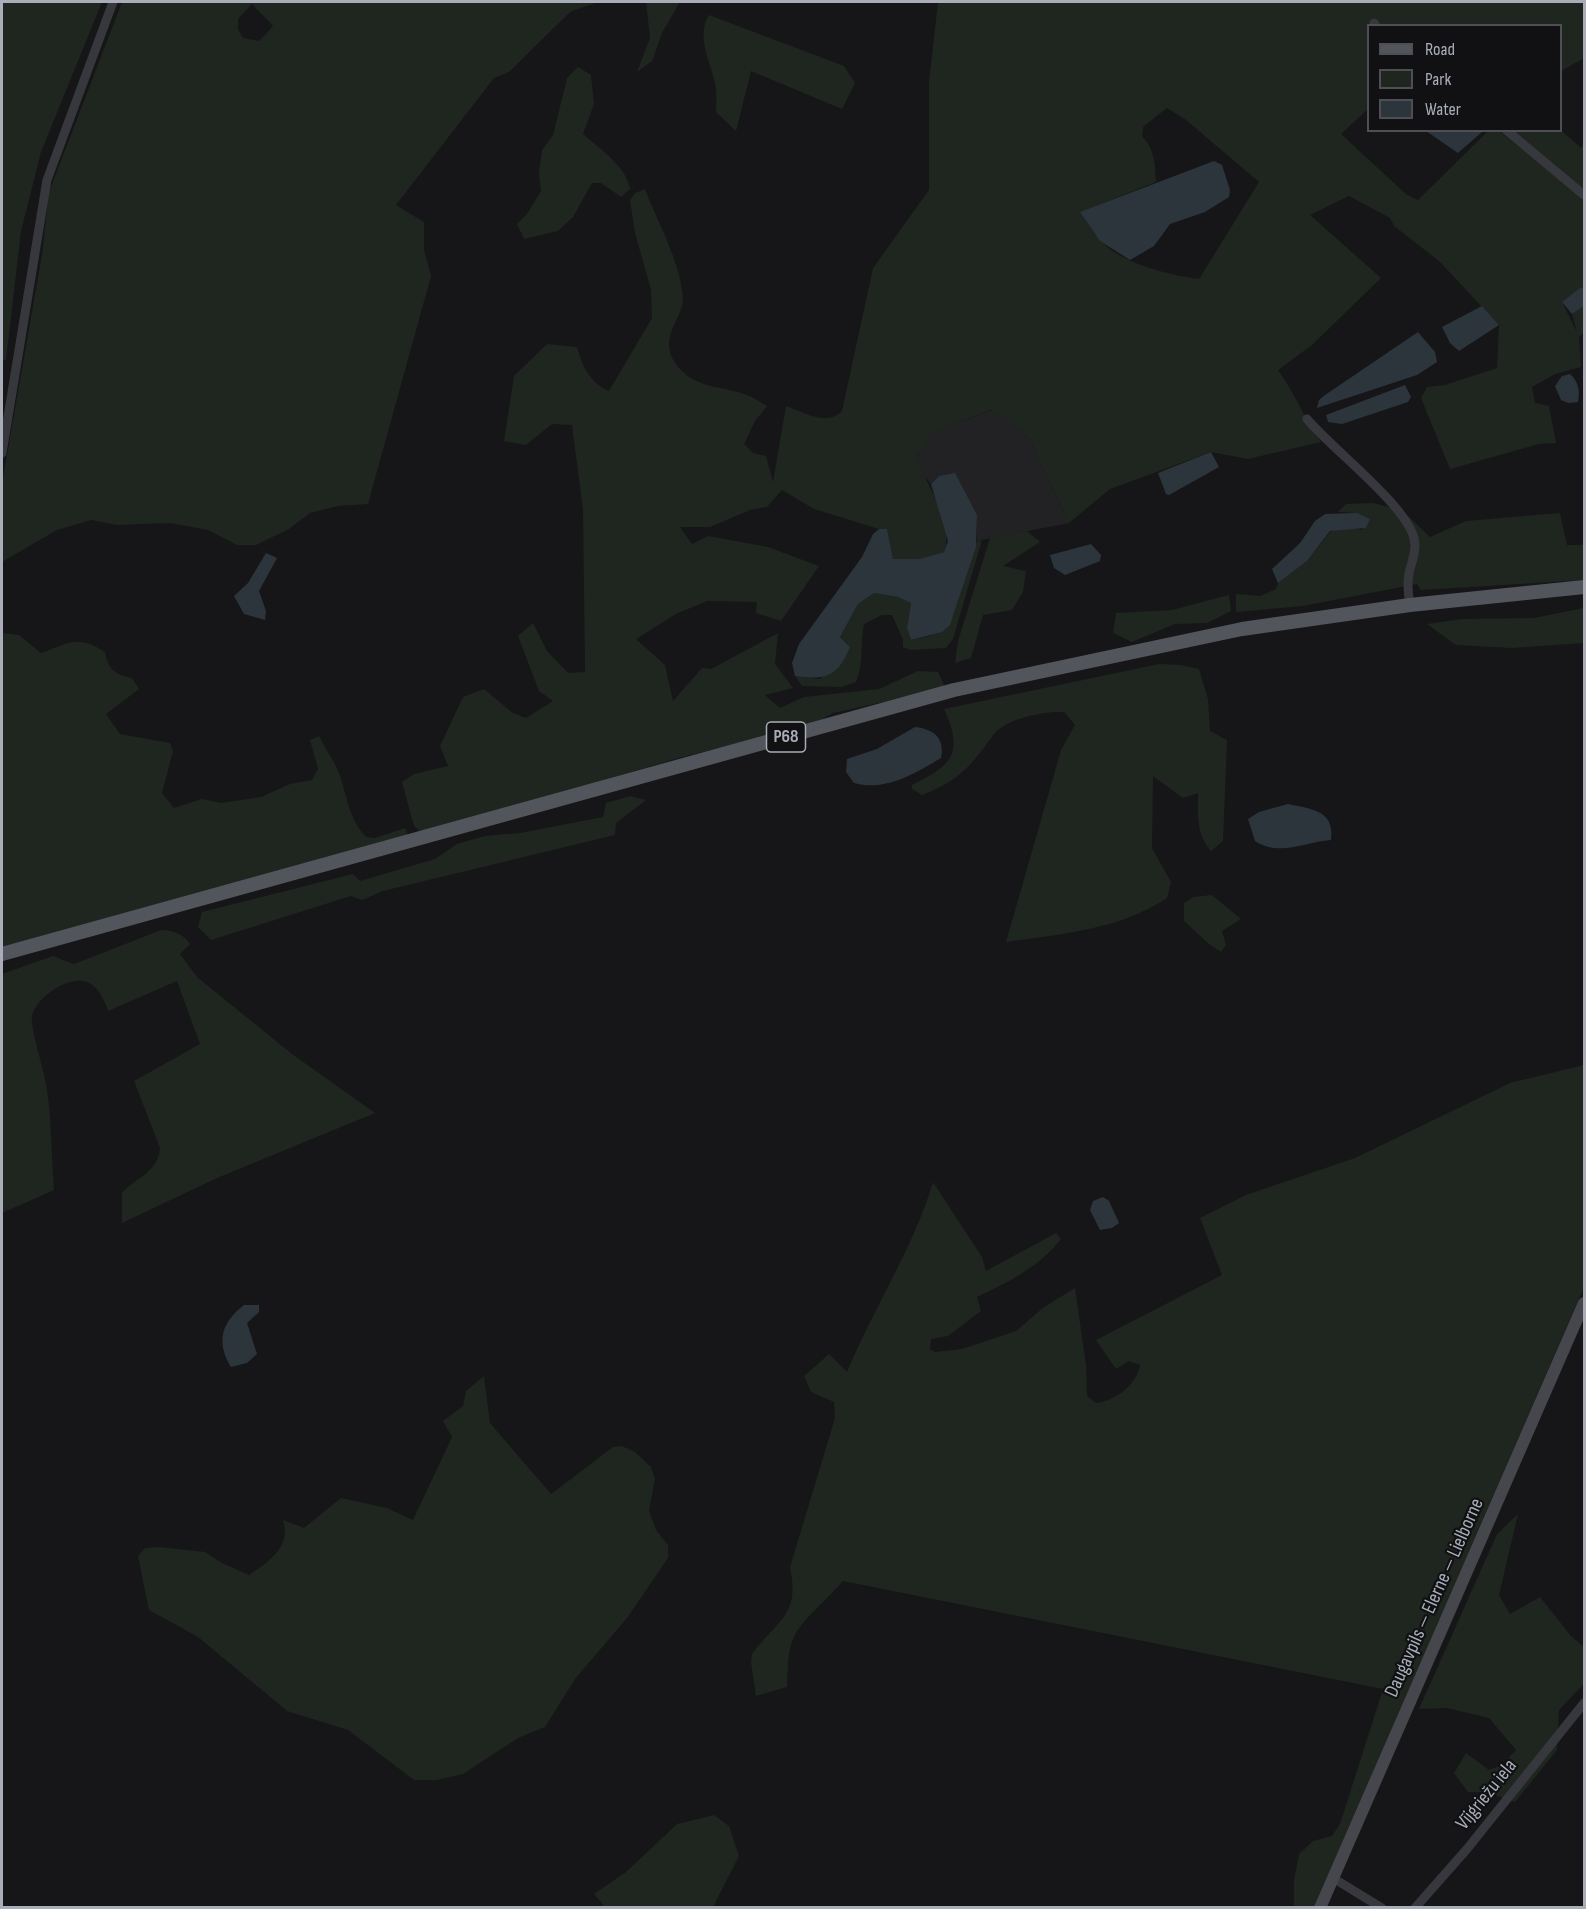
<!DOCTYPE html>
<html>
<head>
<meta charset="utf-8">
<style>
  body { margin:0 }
  #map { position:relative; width:1586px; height:1909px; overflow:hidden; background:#161618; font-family:"Sofia Sans Condensed",sans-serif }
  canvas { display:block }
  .frame { position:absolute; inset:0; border:3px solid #a8adb8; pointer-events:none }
  .legend { position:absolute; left:1367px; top:24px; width:195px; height:108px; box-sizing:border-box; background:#111113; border:2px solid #4d4f55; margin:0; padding:8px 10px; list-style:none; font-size:18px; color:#a8adb8 }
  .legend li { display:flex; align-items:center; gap:12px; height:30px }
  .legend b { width:30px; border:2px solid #4d4f55 }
</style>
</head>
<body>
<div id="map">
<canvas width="1586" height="1909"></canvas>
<div class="frame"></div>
<ul class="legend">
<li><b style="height:8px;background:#53555c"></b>Road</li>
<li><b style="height:16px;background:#1e261f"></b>Park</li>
<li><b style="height:16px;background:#2c353c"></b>Water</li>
</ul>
</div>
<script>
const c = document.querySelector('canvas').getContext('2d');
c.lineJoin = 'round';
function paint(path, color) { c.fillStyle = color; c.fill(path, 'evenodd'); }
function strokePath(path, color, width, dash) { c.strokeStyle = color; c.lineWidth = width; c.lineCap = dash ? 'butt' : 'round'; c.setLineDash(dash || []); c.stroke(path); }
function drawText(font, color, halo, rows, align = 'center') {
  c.font = font + ' "Sofia Sans Condensed",sans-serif'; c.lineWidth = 4.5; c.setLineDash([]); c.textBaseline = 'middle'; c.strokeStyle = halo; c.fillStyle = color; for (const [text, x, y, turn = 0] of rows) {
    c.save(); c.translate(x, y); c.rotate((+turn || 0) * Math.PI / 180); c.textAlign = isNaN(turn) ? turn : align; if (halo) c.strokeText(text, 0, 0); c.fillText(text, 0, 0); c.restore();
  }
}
const built = new Path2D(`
  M 992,410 L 1029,438 L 1069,523 L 977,541 L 977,515 L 939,476 L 931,484 L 921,472 L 917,456 L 934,431 Z`);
const green = new Path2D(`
  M 2,2 L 102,2 L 41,152 L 21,231 L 6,360 L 2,360 Z
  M 122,2 L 598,2 L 570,12 L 509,72 L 494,78 L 396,205 L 424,222 L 424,250 L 431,276 L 368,504 L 338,506 L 310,513 L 289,529 L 256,545 L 237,545 L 208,530 L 170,523 L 117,525 L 91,520 L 57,530 L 2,562 L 2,483 L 42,255 L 49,192 ZM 252,4 L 273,26 L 259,41 L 243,38 L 238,29 L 238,19 Z
  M 646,2 L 680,2 L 662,33 L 652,61 L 637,72 L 650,38 Z
  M 938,2 L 1584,2 L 1584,58 L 1561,71 L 1560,26 L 1368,26 L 1368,109 L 1341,134 L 1407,195 L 1418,200 L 1488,131 L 1499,131 L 1584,199 L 1584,289 L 1581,287 L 1562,302 L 1577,332 L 1572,314 L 1584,306 L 1584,332 L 1579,337 L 1581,367 L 1555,374 L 1532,387 L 1535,403 L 1549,406 L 1556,443 L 1539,444 L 1450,469 L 1421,398 L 1427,387 L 1445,385 L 1497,368 L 1499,325 L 1439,261 L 1394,226 L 1390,218 L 1349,196 L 1310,215 L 1381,278 L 1312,345 L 1278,370 C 1295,393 1304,419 1321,442 L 1248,459 L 1211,452 L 1110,489 L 1069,523 L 1029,438 L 991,410 L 935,431 L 917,456 C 924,485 956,520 944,552 L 919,559 L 893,559 L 887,529 L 879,529 L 814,509 L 782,490 L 767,507 L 750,510 L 710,527 L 680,527 L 692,544 L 708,536 L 768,547 L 819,566 L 781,621 L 756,613 L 757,602 L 707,601 L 676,614 L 636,639 L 665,665 L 673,701 L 702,668 L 711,669 L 778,633 L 775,664 L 793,688 L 765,695 L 780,708 L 804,697 L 879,689 L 918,671 L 938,672 L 944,685 L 939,690 L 833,713 L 811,725 L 679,758 L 422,833 L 414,826 L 402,782 L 414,774 L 448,766 L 440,746 L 463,697 L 484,689 L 513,713 L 526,718 L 553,701 L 539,691 L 518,636 L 533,623 L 547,651 L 568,673 L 585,672 L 583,510 L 572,425 L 552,424 L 526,445 L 504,441 L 514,376 L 547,344 L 577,347 C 582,366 591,384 609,391 L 652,318 L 651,290 L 635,233 L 630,200 L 635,193 L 645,189 C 658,224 680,260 683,298 C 684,320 652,340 682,371 C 698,388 726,387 747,395 C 753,397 760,402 767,406 L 755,421 L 744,444 L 753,453 L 766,456 L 773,482 L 786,406 C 803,412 827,427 842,411 L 873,268 L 929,190 L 929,82 ZM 1167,108 L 1186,120 L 1259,182 L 1199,279 C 1169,275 1119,263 1099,239 C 1092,231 1087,221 1081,212 L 1156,182 C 1155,164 1155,150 1142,136 L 1143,127 Z
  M 709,15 L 844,66 L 855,83 L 842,109 L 751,71 L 736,131 L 716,112 C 716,104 717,96 716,88 C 712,64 695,38 709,15 Z
  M 578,67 L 591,75 L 594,104 L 583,134 C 599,148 627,167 630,189 L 621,197 L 601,183 L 592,183 L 573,217 L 558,231 L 524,239 L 517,224 L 527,214 L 541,191 L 539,173 L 542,150 L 553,135 L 567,78 Z
  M 1561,130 L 1581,148 L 1584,144 L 1584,190 L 1510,131 Z
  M 1373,503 L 1403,511 L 1430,537 L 1466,521 L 1560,513 L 1567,545 L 1584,545 L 1584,580 L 1421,590 L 1417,584 L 1303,606 L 1236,612 L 1236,594 L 1260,596 L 1276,589 L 1278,583 L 1307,561 L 1331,531 L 1350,528 L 1363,530 L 1357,513 L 1338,512 L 1346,504 Z
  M 1027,531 L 1040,542 L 1003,566 L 1026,571 L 1023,592 L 1012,610 L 983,615 L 971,658 L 955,663 L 958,641 L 990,538 Z
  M 982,540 L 953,639 L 946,648 L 911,650 L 903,647 L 903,640 L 892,615 L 882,615 L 864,624 C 860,643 864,663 856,682 L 841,687 L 802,686 L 795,676 L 820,679 L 850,647 L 840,637 L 858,604 L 874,593 L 898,597 L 911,603 L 907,628 L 911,640 C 931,636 946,634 954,614 L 977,541 Z
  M 1229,595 L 1231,611 L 1207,623 L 1175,624 L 1132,642 L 1113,633 L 1116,613 L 1172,610 Z
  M 1584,608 L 1583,643 L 1512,648 L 1456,645 L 1427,624 L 1462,619 L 1533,618 Z
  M 2,633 L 19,635 L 41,653 C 69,643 78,634 105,652 C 108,669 115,675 132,678 L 139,689 L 106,714 L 120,734 L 170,743 L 173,751 L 162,793 L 174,808 L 202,799 L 221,803 L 261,797 L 290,784 L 312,780 L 318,769 L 310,740 L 319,736 C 325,749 334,760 339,773 C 347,796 349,819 366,837 L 375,838 L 405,828 L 408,835 L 2,948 Z
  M 1159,664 L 1181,665 L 1199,669 L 1208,699 L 1210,731 L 1227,740 L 1223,841 L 1211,851 C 1196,833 1198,816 1198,793 L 1183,798 L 1153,776 L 1152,848 L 1171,882 L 1167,898 C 1119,930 1061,934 1006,942 L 1061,750 L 1075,725 L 1064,712 C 1045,711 1008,718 995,733 C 984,746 976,761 962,772 C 950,783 937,789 922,795 L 912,789 L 912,785 C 953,765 964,753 944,709 Z
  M 630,796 L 646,800 L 616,823 L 615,835 L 383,891 L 362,900 L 351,896 L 211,940 L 198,927 L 202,912 L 353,874 L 360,881 L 435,859 L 457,844 L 485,836 L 520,833 L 603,817 L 606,803 Z
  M 1212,895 L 1241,919 L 1222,931 L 1226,945 L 1221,952 L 1209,944 L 1184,921 L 1184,903 L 1193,897 Z
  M 161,930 C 172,930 184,934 190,944 L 180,954 L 197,977 L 292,1054 L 375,1113 L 217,1178 L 122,1223 L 122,1193 C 136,1177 158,1173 160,1148 L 134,1081 L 200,1044 L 177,981 L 108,1011 C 105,1001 98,986 87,982 C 69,975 36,997 32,1016 C 30,1028 44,1069 46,1084 C 52,1118 51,1155 54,1190 L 2,1213 L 2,974 L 53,956 L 74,964 Z
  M 1584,1065 L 1584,1287 L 1314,1907 L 1294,1907 L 1294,1881 L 1299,1854 L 1313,1841 L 1332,1836 L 1340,1824 L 1383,1689 L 843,1581 C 830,1597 799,1622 793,1639 C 787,1653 788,1672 787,1687 L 756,1696 L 751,1662 L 752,1654 C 779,1618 800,1616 790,1567 L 835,1418 L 834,1402 L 811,1392 L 804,1376 L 829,1354 L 847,1372 C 874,1307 913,1249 933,1182 L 982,1257 L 986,1271 L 1056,1233 L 1061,1239 C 1039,1267 1009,1282 977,1297 L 981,1311 L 948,1336 L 931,1339 L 930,1349 L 935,1352 L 962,1349 L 1016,1331 L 1044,1307 L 1075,1288 L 1086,1365 L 1087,1396 L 1096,1403 C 1115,1401 1137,1385 1140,1365 L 1129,1361 L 1116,1369 L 1096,1340 L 1222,1275 L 1200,1218 L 1246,1195 L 1355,1158 L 1510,1083 Z
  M 484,1376 L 490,1423 L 551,1494 L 613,1447 L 622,1446 L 635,1452 L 651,1467 L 655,1479 L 649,1511 L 656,1530 L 668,1545 L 668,1558 L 627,1618 L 575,1679 L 545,1727 L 518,1738 L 463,1774 L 437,1780 L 414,1780 L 348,1730 L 287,1711 L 198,1637 L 149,1610 L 138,1556 L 145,1548 L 159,1547 L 205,1552 L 222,1563 L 249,1575 C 269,1561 291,1548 283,1520 L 304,1528 L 341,1498 L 387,1508 L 413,1520 L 452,1437 L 443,1421 L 463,1406 L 466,1391 Z
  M 1518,1514 L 1499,1595 L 1510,1614 L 1540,1597 L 1571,1636 L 1584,1647 L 1584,1684 L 1559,1710 L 1557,1750 L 1515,1802 L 1486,1792 L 1468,1792 L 1454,1773 L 1466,1753 L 1489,1770 L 1502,1765 L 1516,1750 L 1489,1718 L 1447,1708 L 1419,1709 L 1497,1534 Z
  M 714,1815 L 729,1826 L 739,1856 L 713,1907 L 605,1907 L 594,1894 L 626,1872 L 677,1824 Z`);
const water = new Path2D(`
  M 1481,130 L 1482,132 L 1458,153 L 1426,131 Z
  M 1214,161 L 1222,165 L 1230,190 L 1229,197 L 1205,212 L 1170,224 L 1154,246 L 1130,260 L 1100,241 L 1080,212 Z
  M 1581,287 L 1584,289 L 1584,306 L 1572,314 L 1562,302 Z
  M 1482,306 L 1499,325 L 1459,351 L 1450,343 L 1442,327 Z
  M 1418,332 L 1435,352 L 1437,362 L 1417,375 L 1317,408 L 1319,400 L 1325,395 Z
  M 1570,374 C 1579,382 1580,391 1578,402 L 1568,403 L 1561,400 L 1555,386 L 1562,376 Z
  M 1405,385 L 1411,397 L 1408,402 L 1342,424 L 1328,422 L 1326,415 Z
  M 1211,452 L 1219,467 L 1169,495 L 1166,494 L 1158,473 Z
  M 955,473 L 977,515 L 976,547 L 950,625 L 942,632 L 911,640 L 907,628 L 911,603 L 898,597 L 874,593 L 858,604 L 840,637 L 850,647 C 837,678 825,680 795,676 L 792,663 L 799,644 L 862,557 L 873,534 L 879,529 L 887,529 L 893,559 L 919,559 L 944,552 L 948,541 L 931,484 L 939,476 Z
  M 1357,513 L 1370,519 L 1366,528 L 1330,531 L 1307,561 L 1278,583 L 1272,569 L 1300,543 L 1315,521 L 1325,514 Z
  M 1091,544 L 1101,555 L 1100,561 L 1065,575 L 1054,568 L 1050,555 Z
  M 266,553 L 277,558 L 259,591 L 266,611 L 265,620 L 244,614 L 234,596 L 248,583 Z
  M 915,727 C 934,729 945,738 941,758 C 916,773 885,792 854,783 L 846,772 L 847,759 L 877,749 Z
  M 1288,804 C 1311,809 1335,810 1331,840 C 1304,842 1280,857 1255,841 L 1248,819 L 1259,812 Z
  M 1103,1197 L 1109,1201 L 1119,1223 L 1112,1228 L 1100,1230 L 1090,1210 L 1093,1201 Z
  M 244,1305 L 259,1305 L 259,1312 L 247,1323 L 257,1354 L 247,1363 L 231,1367 C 216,1342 221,1323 244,1305 Z`);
const minor = new Path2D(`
  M 1374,23 L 1376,26
  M 1506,130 L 1584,195
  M 1307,419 C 1332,449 1405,504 1414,538 C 1417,550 1412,561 1409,573 C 1407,584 1408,594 1410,605
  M 2,453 L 47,180 L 113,2
  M 1333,1878 L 1382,1908
  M 1415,1908 L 1467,1849 L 1584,1703`);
const secondary = new Path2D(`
  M 1320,1908 L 1584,1303`);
const primary = new Path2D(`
  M 2,954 L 954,690 L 1242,629 L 1410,605 L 1584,587`);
const shields = [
  [786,737,39]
];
const shieldNames = [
  ["P68",786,737]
];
const streetNames = [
  ["Daugavpils — Elerne — Lielborne",1435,1598,-66],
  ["Vījgriežu iela",1487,1795,-51]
];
paint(built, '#222225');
paint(green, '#1e261f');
paint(water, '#2c353c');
strokePath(minor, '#37383d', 9);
strokePath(secondary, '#45474d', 12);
strokePath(primary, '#53555c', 14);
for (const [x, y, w] of shields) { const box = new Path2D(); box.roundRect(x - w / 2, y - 15, w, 30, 4.5); c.fillStyle = '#111113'; c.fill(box); strokePath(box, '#a8adb8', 1.5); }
drawText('bold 18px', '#a8adb8', null, shieldNames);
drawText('20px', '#a8adb8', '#111113', streetNames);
</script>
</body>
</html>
